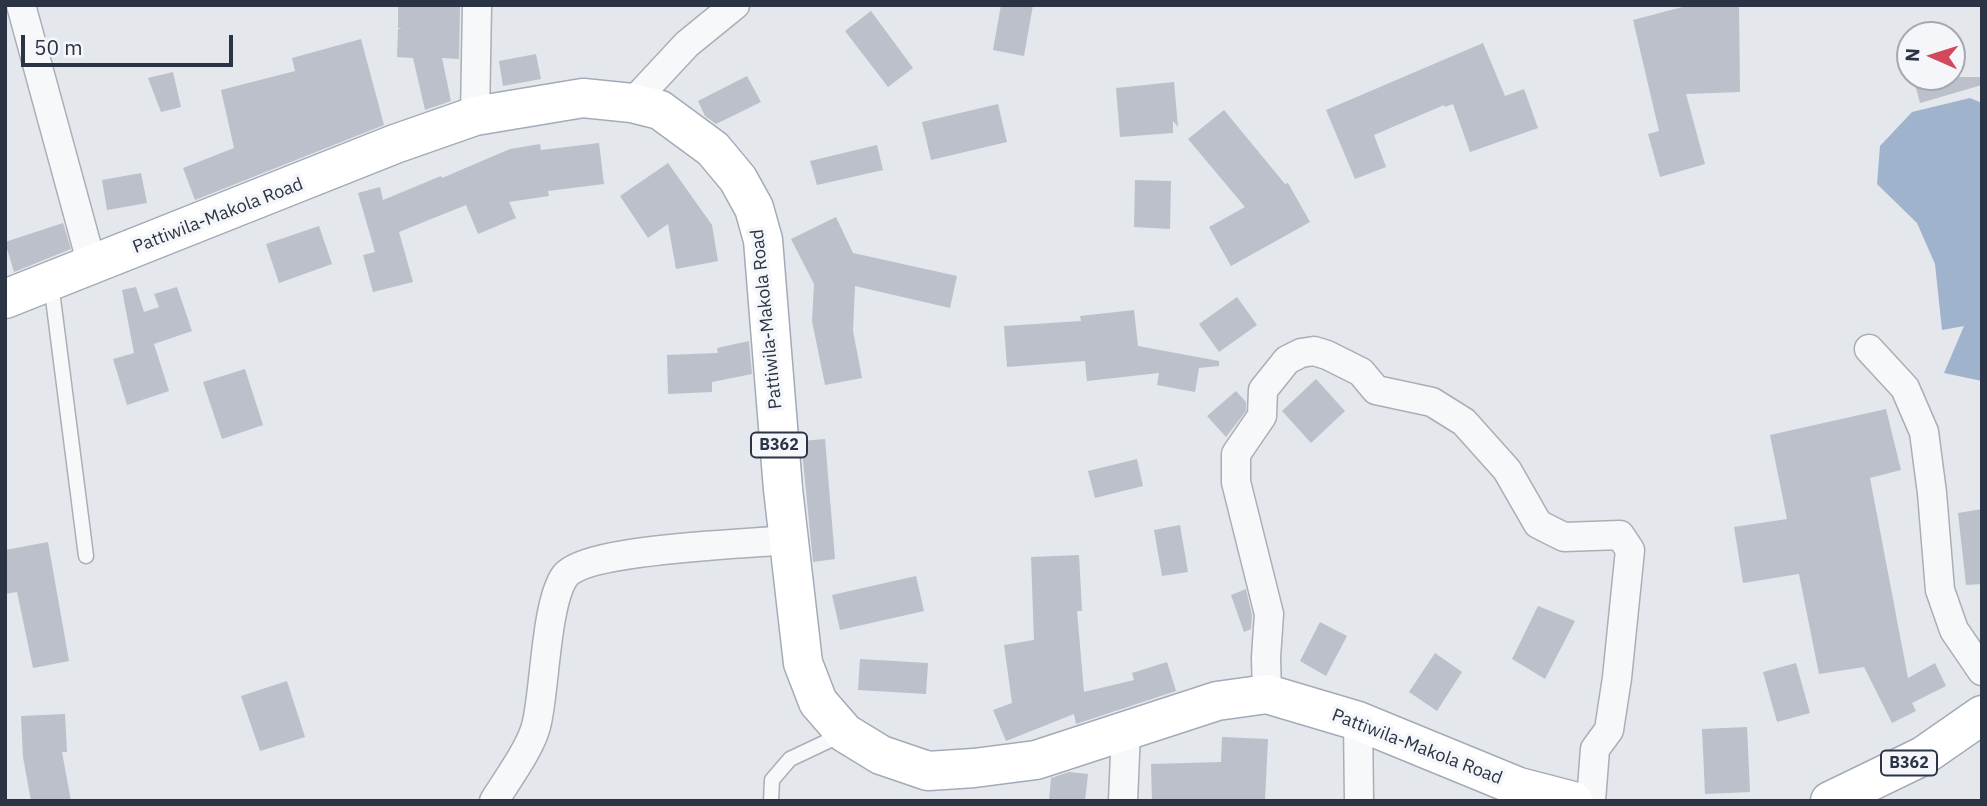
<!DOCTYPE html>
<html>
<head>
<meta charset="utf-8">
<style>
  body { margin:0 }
  #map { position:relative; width:1987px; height:806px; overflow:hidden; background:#e4e7ec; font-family:"IBM Plex Sans",sans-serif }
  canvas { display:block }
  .frame { position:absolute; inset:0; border:7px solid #2b3445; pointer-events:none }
  .north { position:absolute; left:1896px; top:21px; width:70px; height:70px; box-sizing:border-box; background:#f4f6f9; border:2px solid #a4a8b1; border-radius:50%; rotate:273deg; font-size:19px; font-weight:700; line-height:28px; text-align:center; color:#2b3445 }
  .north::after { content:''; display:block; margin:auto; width:24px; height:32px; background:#d1495b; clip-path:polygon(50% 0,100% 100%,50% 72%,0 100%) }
  .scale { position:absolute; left:21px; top:35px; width:212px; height:32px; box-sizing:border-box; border:4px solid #2b3445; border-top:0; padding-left:9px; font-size:21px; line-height:24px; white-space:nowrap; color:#2b3445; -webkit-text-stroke:5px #f4f6f9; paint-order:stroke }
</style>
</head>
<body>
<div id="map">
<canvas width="1987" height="806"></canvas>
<div class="frame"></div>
<div class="north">N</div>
<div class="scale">50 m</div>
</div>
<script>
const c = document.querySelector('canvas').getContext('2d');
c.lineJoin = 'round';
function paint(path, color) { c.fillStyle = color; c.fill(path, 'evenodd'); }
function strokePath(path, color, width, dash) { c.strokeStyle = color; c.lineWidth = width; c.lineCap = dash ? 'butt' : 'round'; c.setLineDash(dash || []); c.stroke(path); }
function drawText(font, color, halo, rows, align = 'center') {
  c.font = font + ' "IBM Plex Sans",sans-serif'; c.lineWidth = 7; c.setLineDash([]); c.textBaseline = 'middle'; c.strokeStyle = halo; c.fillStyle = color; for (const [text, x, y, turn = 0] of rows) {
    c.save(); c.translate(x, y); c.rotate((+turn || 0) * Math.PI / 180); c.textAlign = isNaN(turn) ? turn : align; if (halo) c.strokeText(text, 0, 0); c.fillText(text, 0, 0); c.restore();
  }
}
const water = new Path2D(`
  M 1970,98 L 1982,103 L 1982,381 L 1944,373 L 1964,326 L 1942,330 L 1935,264 L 1917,223 L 1877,184 L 1880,146 L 1912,112 Z`);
const building = new Path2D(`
  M 398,5 L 460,5 L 459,59 L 442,58 L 451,101 L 425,110 L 413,58 L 397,57 L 398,29 L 402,28 L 398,28 Z
  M 1001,5 L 1033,5 L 1024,56 L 993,50 Z
  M 1690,5 L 1739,5 L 1740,92 L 1686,94 L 1705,164 L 1660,177 L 1648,134 L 1659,131 L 1633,20 Z
  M 871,11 L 913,68 L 888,87 L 845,31 Z
  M 361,39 L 384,125 L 195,200 L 183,168 L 234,148 L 221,90 L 295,71 L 292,58 Z
  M 1483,43 L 1505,96 L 1524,89 L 1538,128 L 1470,152 L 1453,104 L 1445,107 L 1444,105 L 1374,135 L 1386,167 L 1355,179 L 1326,110 Z
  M 536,54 L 541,79 L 503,86 L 499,61 Z
  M 173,72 L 181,107 L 161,112 L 148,78 Z
  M 747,76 L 761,102 L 716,124 L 705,116 L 698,101 Z
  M 1913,77 L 1982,77 L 1982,85 L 1920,103 Z
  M 1174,82 L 1178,127 L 1173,121 L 1173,133 L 1120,137 L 1116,88 Z
  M 998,104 L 1007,142 L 931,160 L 922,122 Z
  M 1224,110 L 1285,184 L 1288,183 L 1310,222 L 1231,266 L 1209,227 L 1245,207 L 1188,139 Z
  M 599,143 L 604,184 L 548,191 L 549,196 L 509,202 L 516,218 L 478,234 L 466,205 L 399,232 L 413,282 L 373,292 L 363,255 L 375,252 L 358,193 L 380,187 L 383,200 L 441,176 L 442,178 L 510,149 L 540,144 L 541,150 Z
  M 877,145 L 883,170 L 817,185 L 810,161 Z
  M 668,163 L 712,225 L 718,261 L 676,269 L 668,224 L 648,238 L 620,196 Z
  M 141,173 L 147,203 L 107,210 L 102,180 Z
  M 1135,180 L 1171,181 L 1170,229 L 1134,227 Z
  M 836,217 L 853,253 L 957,276 L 950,308 L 855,286 L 853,331 L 862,378 L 825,385 L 812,321 L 814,284 L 791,239 Z
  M 63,223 L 71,249 L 14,272 L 5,242 Z
  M 319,226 L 332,264 L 279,283 L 266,244 Z
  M 136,287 L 144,312 L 159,307 L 154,294 L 177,287 L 192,331 L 154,344 L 169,391 L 127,405 L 113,359 L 134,353 L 122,290 Z
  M 1237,297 L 1257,325 L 1219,352 L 1199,324 Z
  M 1134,310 L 1138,346 L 1219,361 L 1219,366 L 1199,368 L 1195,392 L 1157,385 L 1159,373 L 1087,381 L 1085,361 L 1007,367 L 1004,326 L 1081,321 L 1080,316 Z
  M 749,341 L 752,374 L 712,382 L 712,392 L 668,394 L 667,355 L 718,353 L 717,348 Z
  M 245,369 L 263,425 L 222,439 L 203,382 Z
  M 1316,379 L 1345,411 L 1311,443 L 1282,411 Z
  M 1236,391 L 1246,402 L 1246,411 L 1226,437 L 1207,416 Z
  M 1886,409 L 1901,470 L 1870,478 L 1908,678 L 1935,663 L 1946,686 L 1912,703 L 1916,711 L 1892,723 L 1864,667 L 1819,674 L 1799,574 L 1743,583 L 1734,527 L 1787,519 L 1770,435 Z
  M 825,439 L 835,559 L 813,562 L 801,441 Z
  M 1137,459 L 1143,486 L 1095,498 L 1088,471 Z
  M 1982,509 L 1982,584 L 1966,585 L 1958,513 Z
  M 1180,525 L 1188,572 L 1162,576 L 1154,530 Z
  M 48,542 L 69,661 L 33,668 L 17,592 L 5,594 L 5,550 Z
  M 1079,555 L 1082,611 L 1077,611 L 1084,692 L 1134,680 L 1132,673 L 1167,662 L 1176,691 L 1076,724 L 1074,714 L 1006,741 L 993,710 L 1012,703 L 1004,645 L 1034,640 L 1031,557 Z
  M 916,576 L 924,611 L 840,630 L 832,595 Z
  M 1246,589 L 1252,615 L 1251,629 L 1244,632 L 1231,595 Z
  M 1538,606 L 1575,621 L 1545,679 L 1512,659 Z
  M 1320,622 L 1347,636 L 1326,676 L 1300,661 Z
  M 1435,653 L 1462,672 L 1437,711 L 1409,692 Z
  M 860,659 L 928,663 L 926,694 L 858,690 Z
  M 1796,663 L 1810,713 L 1777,722 L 1763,672 Z
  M 287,681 L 305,737 L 260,751 L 241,696 Z
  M 65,714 L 67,752 L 62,752 L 71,801 L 31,801 L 23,757 L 21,716 Z
  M 1747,727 L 1750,792 L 1705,794 L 1702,729 Z
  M 1222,737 L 1268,739 L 1265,801 L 1152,801 L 1151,764 L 1221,762 Z
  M 1069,772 L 1088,774 L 1085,801 L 1049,801 L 1051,778 Z`);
const service = new Path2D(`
  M 51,283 L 86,556
  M 771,801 L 772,780 L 790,759 L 843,734`);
const minor = new Path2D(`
  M 21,5 L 92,265
  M 632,103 L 687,44 L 735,5
  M 475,116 L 477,5
  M 1869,349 L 1905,388 L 1924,432 L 1932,493 L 1940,590 L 1954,630 L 1982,671
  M 1267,694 L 1266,657 L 1269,614 L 1236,482 L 1236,454 L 1262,416 L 1263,390 L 1287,360 L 1301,353 L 1314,351 L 1327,355 L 1361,372 L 1376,390 L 1432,402 L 1464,422 L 1507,470 L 1538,524 L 1564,537 L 1620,535 L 1630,550 L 1617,678 L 1609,730 L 1595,749 L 1591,801
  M 1358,721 L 1359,801
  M 494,801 C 507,780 533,745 537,722 C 545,687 546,602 565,576 C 587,548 748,544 788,540
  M 1123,801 L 1126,731`);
const primary = new Path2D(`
  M 5,299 L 395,144 L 475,116 L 583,98 L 632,103 L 660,110 L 713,149 L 738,179 L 754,208 L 763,240 L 783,489 L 803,663 L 818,702 L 845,733 L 881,755 L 928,771 L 974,768 L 1036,760 L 1217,701 L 1267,694 L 1358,721 L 1519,787 L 1573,801
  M 1830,801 L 1923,756 L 1982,715`);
const shields = [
  [779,445,56],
  [1909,763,56]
];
const shieldNames = [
  ["B362",779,445],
  ["B362",1909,763]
];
const streetNames = [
  ["Pattiwila-Makola Road",218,216,-21],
  ["Pattiwila-Makola Road",767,319,-96],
  ["Pattiwila-Makola Road",1417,747,21]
];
paint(water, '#9fb4cc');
paint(building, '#bbc0ca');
strokePath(service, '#a9aeb7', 17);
strokePath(minor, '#a9aeb7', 31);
strokePath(primary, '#a3abb8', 41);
strokePath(service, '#f7f8fa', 14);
strokePath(minor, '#f7f8fa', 28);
strokePath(primary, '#fff', 38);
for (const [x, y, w] of shields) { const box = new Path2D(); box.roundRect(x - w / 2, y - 12.5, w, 25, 5); c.fillStyle = '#f4f6f9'; c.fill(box); strokePath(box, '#2b3445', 2); }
drawText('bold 16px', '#2b3445', null, shieldNames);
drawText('18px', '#2b3445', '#f4f6f9', streetNames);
</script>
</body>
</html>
